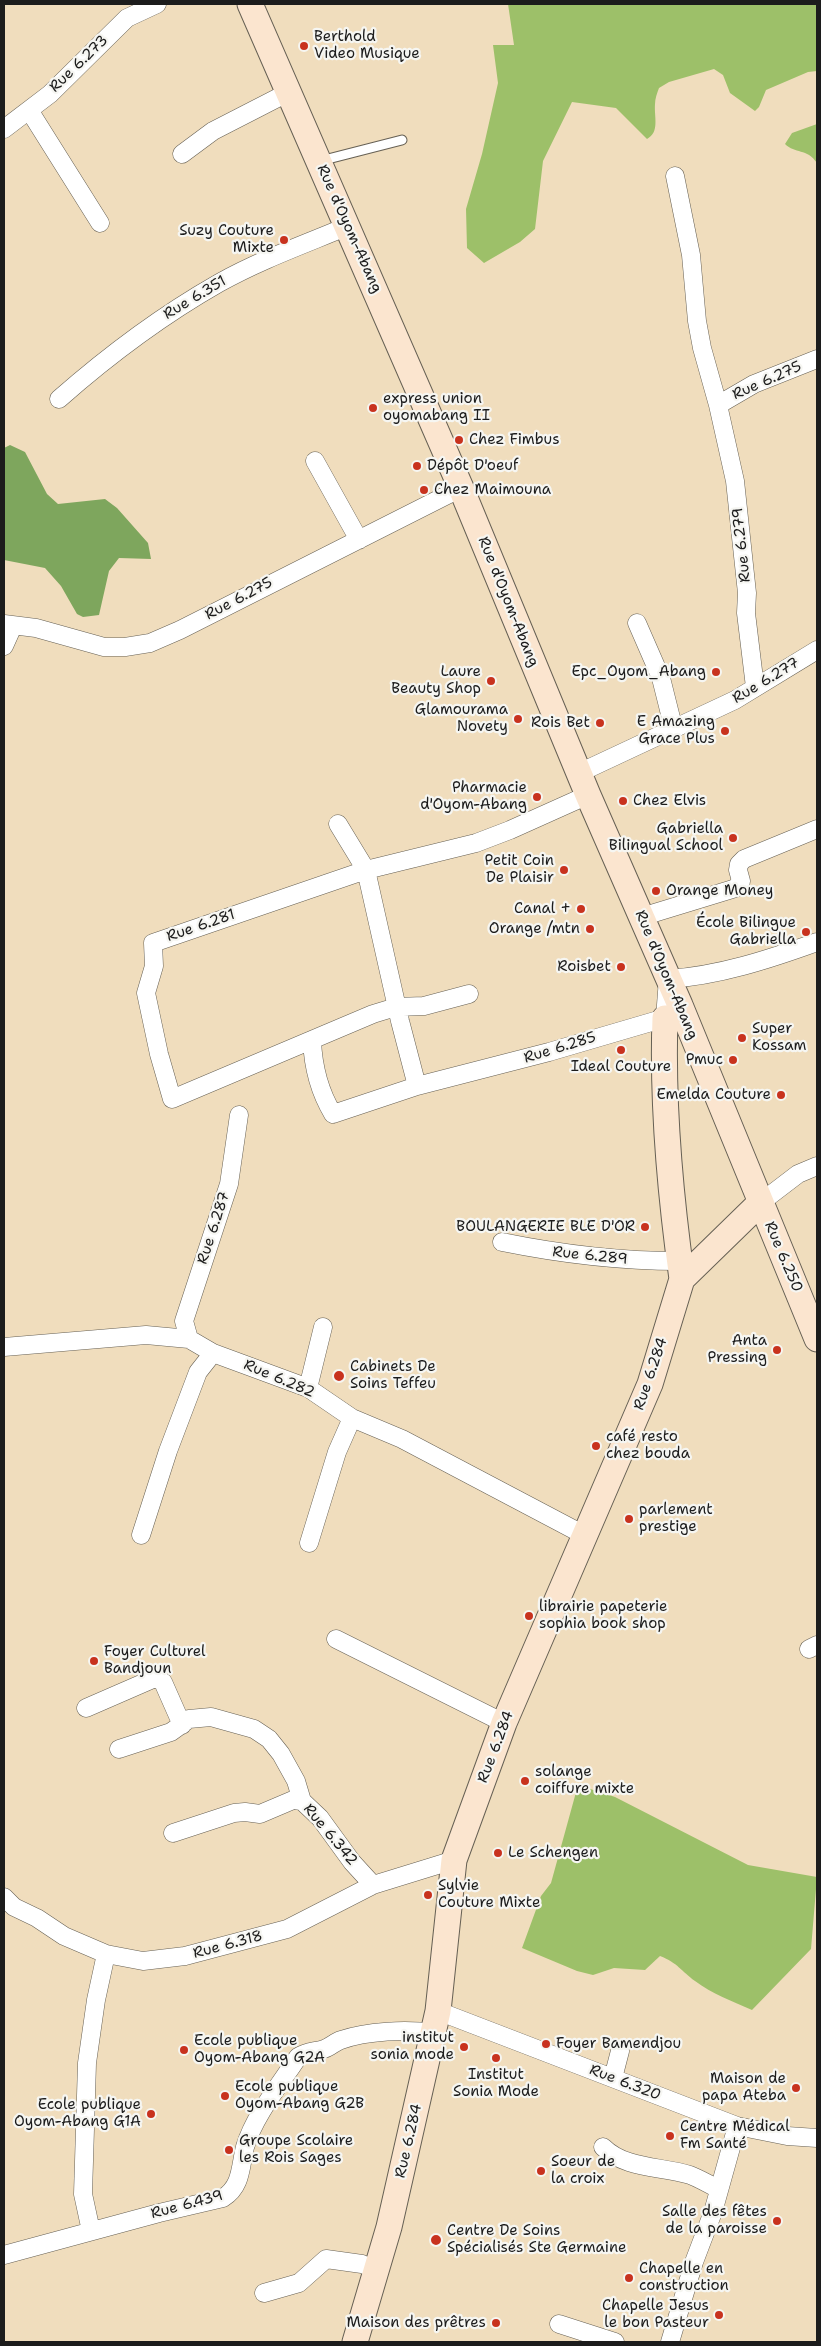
<!DOCTYPE html>
<html>
<head>
<meta charset="utf-8">
<style>
  body { margin:0 }
  #map { position:relative; width:821px; height:2346px; overflow:hidden; background:#f0ddbd; font-family:"Shantell Sans",sans-serif }
  canvas { display:block }
  .frame { position:absolute; inset:0; border:5px solid #1c1c1c; pointer-events:none }
</style>
</head>
<body>
<div id="map">
<canvas width="821" height="2346"></canvas>
<div class="frame"></div>
</div>
<script>
const c = document.querySelector('canvas').getContext('2d');
c.lineJoin = 'round';
function paint(path, color) { c.fillStyle = color; c.fill(path, 'evenodd'); }
function strokePath(path, color, width, dash) { c.strokeStyle = color; c.lineWidth = width; c.lineCap = dash ? 'butt' : 'round'; c.setLineDash(dash || []); c.stroke(path); }
function drawText(font, color, halo, rows, align = 'center') {
  c.font = font + ' "Shantell Sans",sans-serif'; c.lineWidth = 4.5; c.setLineDash([]); c.textBaseline = 'middle'; c.strokeStyle = halo; c.fillStyle = color; for (const [text, x, y, turn = 0] of rows) {
    c.save(); c.translate(x, y); c.rotate((+turn || 0) * Math.PI / 180); c.textAlign = isNaN(turn) ? turn : align; if (halo) c.strokeText(text, 0, 0); c.fillText(text, 0, 0); c.restore();
  }
}
const green = new Path2D(`
  M 508,4 L 817,4 L 817,71 L 808,72 L 766,90 L 759,107 L 755,111 L 730,93 L 723,75 L 714,69 L 669,82 L 659,88 C 657,93 655,99 655,104 C 654,117 660,132 647,139 L 616,108 L 572,102 L 543,161 L 535,229 L 520,242 L 484,263 L 467,248 L 466,209 L 482,154 L 498,83 L 493,45 L 514,45 Z
  M 817,124 L 817,163 C 807,148 795,154 785,144 L 792,133 Z
  M 578,1785 L 615,1797 L 748,1865 L 817,1877 L 811,1949 L 752,2010 C 732,2001 712,1994 695,1981 C 681,1971 678,1963 660,1956 L 645,1970 L 614,1968 L 593,1975 L 577,1971 L 522,1948 L 541,1896 L 551,1883 Z`);
const forest = new Path2D(`
  M 10,445 L 25,452 L 47,494 L 58,504 L 105,499 L 117,508 L 148,543 L 151,559 L 119,558 L 109,571 L 99,615 L 83,617 L 77,614 L 61,586 L 45,568 L 4,560 L 4,448 Z`);
const lane = new Path2D(`
  M 320,161 L 402,140`);
const street = new Path2D(`
  M 29,110 L 100,223
  M 4,129 L 50,94 L 127,18 L 157,4
  M 182,154 L 213,131 L 289,92
  M 675,176 L 691,255 L 697,321 L 702,348 L 718,405 L 735,481 L 747,593 L 746,613 L 755,687
  M 59,399 C 109,355 161,316 219,283 C 260,260 305,244 348,226
  M 718,405 L 754,384 L 817,359
  M 315,461 L 359,540
  M 637,623 L 661,678 L 674,730
  M 4,624 L 36,628 L 104,647 L 125,647 L 150,643 L 180,630 L 461,488
  M 4,646 L 13,626
  M 579,773 L 735,700 L 817,650
  M 338,824 L 366,870 L 400,1021 L 417,1086 L 549,1052 L 665,1018 L 668,979 C 718,976 770,959 817,942
  M 641,917 L 736,888 L 741,881 L 738,870 L 739,864 L 744,859 L 817,829
  M 469,994 L 424,1006 L 396,1007 L 373,1014 L 172,1099 L 159,1054 L 146,993 L 154,966 L 153,943 L 366,870 L 476,843 L 510,830 L 588,795
  M 312,1040 C 313,1066 319,1091 333,1114 L 417,1086
  M 760,1203 L 798,1174 L 817,1166
  M 502,1242 C 561,1254 619,1261 679,1261
  M 189,1339 L 184,1321 L 229,1184 L 239,1115
  M 4,1347 L 146,1335 L 189,1339 L 213,1353 L 308,1388 L 352,1418 L 402,1439 L 586,1536
  M 308,1388 L 323,1327
  M 141,1535 L 168,1451 L 198,1372 L 213,1353
  M 309,1543 L 337,1452 L 352,1418
  M 336,1639 L 504,1723
  M 809,1649 L 817,1645
  M 86,1708 L 155,1678 L 163,1682 L 182,1725
  M 119,1749 L 171,1732 L 189,1719 L 211,1717 L 254,1729 L 269,1739 L 281,1754 L 296,1781 L 302,1801 L 320,1818 L 352,1862 L 373,1885
  M 173,1833 L 234,1813 L 245,1812 L 260,1814 L 293,1800 L 302,1801
  M 4,1897 L 14,1907 L 37,1918 L 64,1936 L 106,1954 L 143,1961 L 185,1956 L 287,1929 L 373,1885 L 454,1860
  M 438,2011 L 737,2126 L 787,2136 L 817,2138
  M 613,2078 L 620,2051
  M 603,2147 C 625,2169 661,2166 690,2175 C 700,2179 709,2184 718,2189
  M 91,2231 L 83,2194 L 87,2063 L 96,2000 L 106,1954
  M 4,2255 L 159,2213 L 223,2198 C 242,2186 240,2167 245,2147 C 254,2116 281,2083 298,2057 C 307,2051 314,2052 324,2049 C 330,2047 335,2042 341,2040 C 367,2031 407,2029 433,2033
  M 264,2293 L 299,2283 L 326,2259 L 362,2264 L 377,2270
  M 559,2324 L 615,2342
  M 670,2342 L 694,2262 L 713,2212 L 737,2126`);
const secondary = new Path2D(`
  M 250,4 L 461,488 L 588,795 L 680,1005 L 817,1339
  M 665,1018 C 662,1105 670,1193 682,1279
  M 355,2342 L 389,2227 L 433,2033 L 438,2011 L 454,1860 L 504,1723 L 650,1384 L 682,1279 L 760,1203`);
const markers = [
  [304,46,5,"#c8321e"],
  [284,240,5,"#c8321e"],
  [373,408,5,"#c8321e"],
  [459,440,5,"#c8321e"],
  [417,466,5,"#c8321e"],
  [424,490,5,"#c8321e"],
  [716,672,5,"#c8321e"],
  [491,681,5,"#c8321e"],
  [518,719,5,"#c8321e"],
  [600,723,5,"#c8321e"],
  [725,731,5,"#c8321e"],
  [537,797,5,"#c8321e"],
  [623,801,5,"#c8321e"],
  [733,838,5,"#c8321e"],
  [564,870,5,"#c8321e"],
  [656,891,5,"#c8321e"],
  [581,909,5,"#c8321e"],
  [590,929,5,"#c8321e"],
  [806,932,5,"#c8321e"],
  [621,967,5,"#c8321e"],
  [742,1038,5,"#c8321e"],
  [621,1050,5,"#c8321e"],
  [733,1060,5,"#c8321e"],
  [781,1095,5,"#c8321e"],
  [645,1227,5,"#c8321e"],
  [777,1350,5,"#c8321e"],
  [339,1376,6,"#c8321e"],
  [596,1446,5,"#c8321e"],
  [629,1519,5,"#c8321e"],
  [529,1616,5,"#c8321e"],
  [94,1661,5,"#c8321e"],
  [525,1781,5,"#c8321e"],
  [498,1853,5,"#c8321e"],
  [428,1895,5,"#c8321e"],
  [546,2044,5,"#c8321e"],
  [464,2047,5,"#c8321e"],
  [184,2050,5,"#c8321e"],
  [496,2058,5,"#c8321e"],
  [796,2088,5,"#c8321e"],
  [225,2096,5,"#c8321e"],
  [151,2114,5,"#c8321e"],
  [670,2136,5,"#c8321e"],
  [229,2150,5,"#c8321e"],
  [541,2171,5,"#c8321e"],
  [777,2221,5,"#c8321e"],
  [436,2240,6,"#c8321e"],
  [629,2278,5,"#c8321e"],
  [719,2315,5,"#c8321e"],
  [496,2323,5,"#c8321e"]
];
const poiNames = [
  ["Berthold",314,37],
  ["Video Musique",314,54],
  ["Suzy Couture",274,231,"right"],
  ["Mixte",274,248,"right"],
  ["express union",383,399],
  ["oyomabang II",383,416],
  ["Chez Fimbus",469,440],
  ["Dépôt D'oeuf",427,466],
  ["Chez Maimouna",434,490],
  ["Laure",481,672,"right"],
  ["Beauty Shop",481,689,"right"],
  ["Epc_Oyom_Abang",706,672,"right"],
  ["Glamourama",508,710,"right"],
  ["Novety",508,727,"right"],
  ["E Amazing",715,722,"right"],
  ["Grace Plus",715,739,"right"],
  ["Rois Bet",590,723,"right"],
  ["Pharmacie",527,788,"right"],
  ["d'Oyom-Abang",527,805,"right"],
  ["Chez Elvis",633,801],
  ["Gabriella",723,829,"right"],
  ["Bilingual School",723,846,"right"],
  ["Petit Coin",554,861,"right"],
  ["De Plaisir",554,878,"right"],
  ["Orange Money",666,891],
  ["Canal +",571,909,"right"],
  ["École Bilingue",796,923,"right"],
  ["Gabriella",796,940,"right"],
  ["Orange /mtn",580,929,"right"],
  ["Roisbet",611,967,"right"],
  ["Super",752,1029],
  ["Kossam",752,1046],
  ["Pmuc",723,1060,"right"],
  ["Ideal Couture",621,1067,"center"],
  ["Emelda Couture",771,1095,"right"],
  ["BOULANGERIE BLE D'OR",635,1227,"right"],
  ["Anta",767,1341,"right"],
  ["Pressing",767,1358,"right"],
  ["Cabinets De",350,1367],
  ["Soins Teffeu",350,1384],
  ["café resto",606,1437],
  ["chez bouda",606,1454],
  ["parlement",639,1510],
  ["prestige",639,1527],
  ["librairie papeterie",539,1607],
  ["sophia book shop",539,1624],
  ["Foyer Culturel",104,1652],
  ["Bandjoun",104,1669],
  ["solange",535,1772],
  ["coiffure mixte",535,1789],
  ["Le Schengen",508,1853],
  ["Sylvie",438,1886],
  ["Couture Mixte",438,1903],
  ["institut",454,2038,"right"],
  ["sonia mode",454,2055,"right"],
  ["Ecole publique",194,2041],
  ["Oyom-Abang G2A",194,2058],
  ["Foyer Bamendjou",556,2044],
  ["Institut",496,2075,"center"],
  ["Sonia Mode",496,2092,"center"],
  ["Maison de",786,2079,"right"],
  ["papa Ateba",786,2096,"right"],
  ["Ecole publique",235,2087],
  ["Oyom-Abang G2B",235,2104],
  ["Ecole publique",141,2105,"right"],
  ["Oyom-Abang G1A",141,2122,"right"],
  ["Centre Médical",680,2127],
  ["Fm Santé",680,2144],
  ["Groupe Scolaire",239,2141],
  ["les Rois Sages",239,2158],
  ["Soeur de",551,2162],
  ["la croix",551,2179],
  ["Salle des fêtes",767,2212,"right"],
  ["de la paroisse",767,2229,"right"],
  ["Centre De Soins",447,2231],
  ["Spécialisés Ste Germaine",447,2248],
  ["Chapelle en",639,2269],
  ["construction",639,2286],
  ["Chapelle Jesus",709,2306,"right"],
  ["le bon Pasteur",709,2323,"right"],
  ["Maison des prêtres",486,2323,"right"]
];
const streetNames = [
  ["Rue 6.273",79,64,-44],
  ["Rue d'Oyom-Abang",349,229,66],
  ["Rue 6.351",195,298,-31],
  ["Rue 6.275",767,381,-24],
  ["Rue 6.279",742,545,-96],
  ["Rue 6.275",239,599,-28],
  ["Rue d'Oyom-Abang",508,602,68],
  ["Rue 6.277",766,681,-31],
  ["Rue 6.281",201,926,-19],
  ["Rue d'Oyom-Abang",666,975,67],
  ["Rue 6.285",560,1048,-17],
  ["Rue 6.287",214,1228,-72],
  ["Rue 6.289",590,1256,6],
  ["Rue 6.250",783,1257,67],
  ["Rue 6.284",651,1374,-71],
  ["Rue 6.282",279,1379,23],
  ["Rue 6.284",496,1747,-69],
  ["Rue 6.342",330,1835,50],
  ["Rue 6.318",228,1945,-15],
  ["Rue 6.320",625,2083,21],
  ["Rue 6.284",409,2141,-77],
  ["Rue 6.439",187,2205,-15]
];
paint(green, '#9dc069');
paint(forest, '#7ea65d');
strokePath(lane, '#666054', 11);
strokePath(street, '#666054', 19);
strokePath(secondary, '#666054', 27);
strokePath(lane, '#fff', 9);
strokePath(street, '#fff', 18);
strokePath(secondary, '#fbe5cf', 25);
for (const [x, y, r, color] of markers) { const dot = new Path2D(); dot.arc(x, y, r, 0, 2 * Math.PI); c.fillStyle = color; c.fill(dot); strokePath(dot, '#f6f6f2', 2); }
drawText('15px', '#1c1c1c', '#f6f6f2', poiNames, 'left');
drawText('15px', '#1c1c1c', '#f6f6f2', streetNames);
</script>
</body>
</html>
